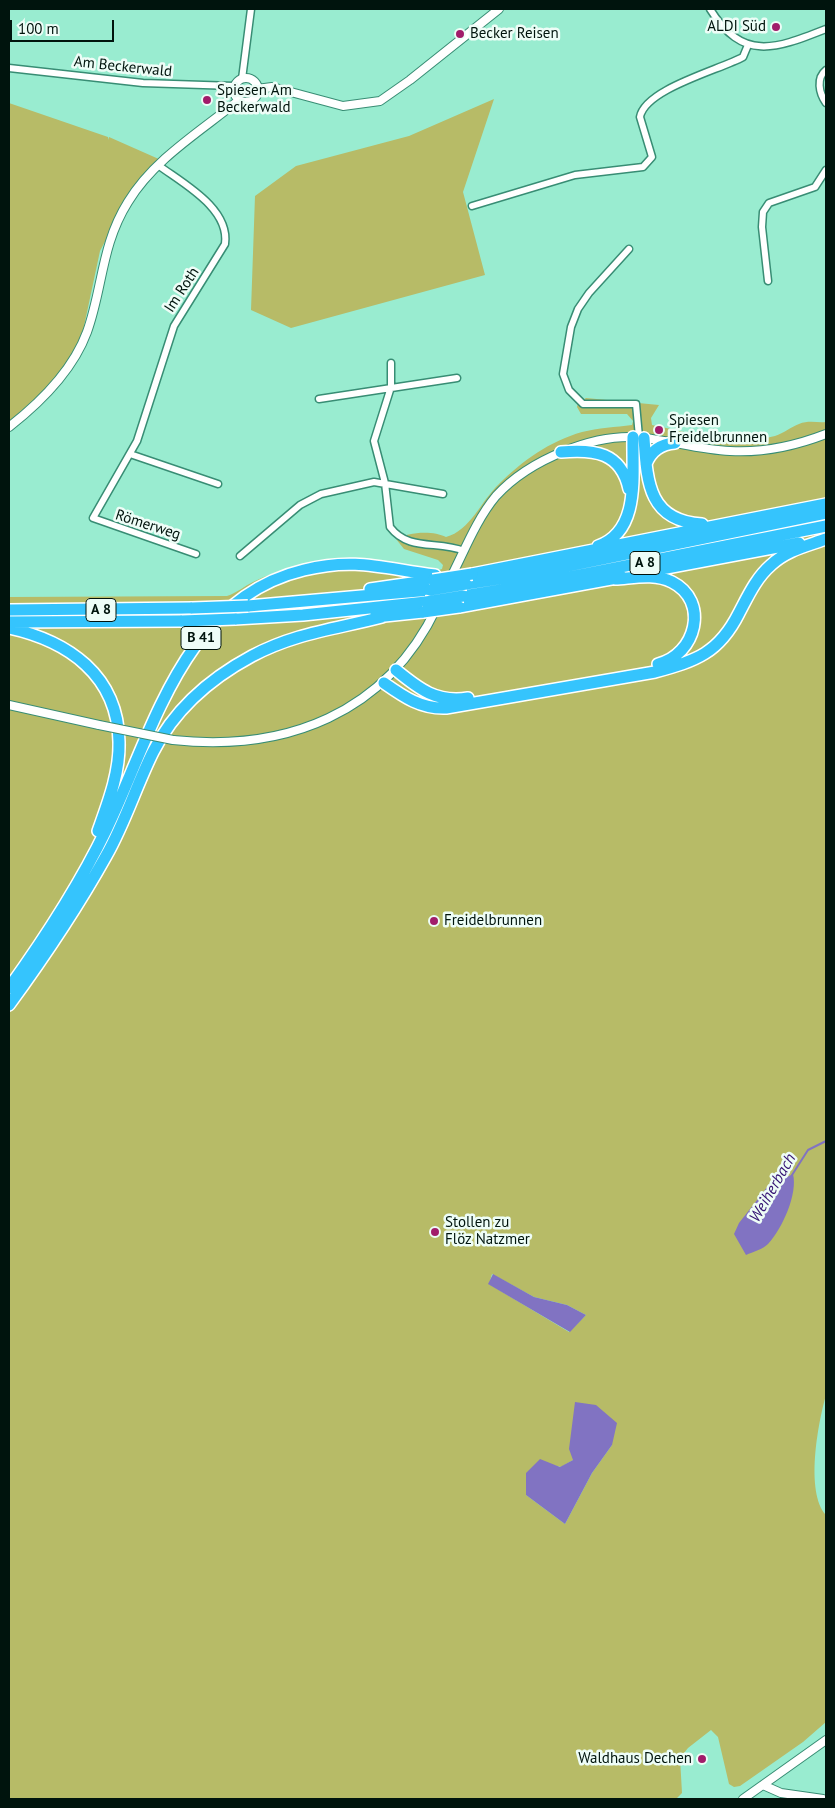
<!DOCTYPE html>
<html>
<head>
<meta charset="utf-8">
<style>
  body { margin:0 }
  #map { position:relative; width:835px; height:1808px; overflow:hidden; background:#99ecd0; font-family:"PT Sans",sans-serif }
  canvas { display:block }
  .frame { position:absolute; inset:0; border:10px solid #00140d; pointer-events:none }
  .scale { position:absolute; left:10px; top:20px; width:104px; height:22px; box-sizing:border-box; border:2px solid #00140d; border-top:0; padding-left:6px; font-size:15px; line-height:18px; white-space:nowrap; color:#00140d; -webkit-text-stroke:4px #eefdf7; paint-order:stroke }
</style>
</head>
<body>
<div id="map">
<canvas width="835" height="1808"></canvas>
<div class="frame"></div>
<div class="scale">100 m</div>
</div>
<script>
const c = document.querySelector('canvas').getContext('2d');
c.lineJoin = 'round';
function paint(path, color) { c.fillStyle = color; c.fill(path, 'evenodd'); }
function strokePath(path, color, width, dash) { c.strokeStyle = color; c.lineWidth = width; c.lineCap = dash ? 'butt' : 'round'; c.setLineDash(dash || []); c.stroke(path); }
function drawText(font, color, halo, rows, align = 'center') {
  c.font = font + ' "PT Sans",sans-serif'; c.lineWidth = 5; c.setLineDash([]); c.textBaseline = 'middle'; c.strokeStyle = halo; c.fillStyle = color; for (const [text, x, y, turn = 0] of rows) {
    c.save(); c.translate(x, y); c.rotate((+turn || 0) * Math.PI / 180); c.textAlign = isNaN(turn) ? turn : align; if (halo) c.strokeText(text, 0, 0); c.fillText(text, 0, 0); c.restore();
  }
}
const green = new Path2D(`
  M 494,99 L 463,192 L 485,275 L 291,328 L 251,310 L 255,196 L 296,166 L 409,136 Z
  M 9,103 L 108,137 L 108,140 L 109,137 L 161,160 L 125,203 L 100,251 L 83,331 L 64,373 L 9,422 Z
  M 586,398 L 659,405 L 651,418 L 652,425 C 691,433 734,446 775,436 C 784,433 791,427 799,424 C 809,420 817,423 826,422 L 826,1395 C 818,1423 805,1492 826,1515 L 826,1722 L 803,1742 L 740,1786 L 734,1787 L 729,1784 L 718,1737 L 711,1730 L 688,1748 L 680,1758 L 682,1793 L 676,1799 L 9,1799 L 9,597 L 227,596 C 237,593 244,586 253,582 C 265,576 277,572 289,568 C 339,552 385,559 436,571 L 442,569 L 443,565 L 438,560 L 404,549 L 396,539 C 408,532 433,530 446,537 C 470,531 481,501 499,484 C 522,461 550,441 582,432 C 598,428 616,427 632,425 L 633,421 L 627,414 L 581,414 L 577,407 L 578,403 ZM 492,1274 L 534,1297 L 567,1305 L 586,1315 L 569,1332 L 489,1284 ZM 612,1445 L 592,1473 L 565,1524 L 526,1495 L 548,1464 L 561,1467 L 573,1460 Z`);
const water = new Path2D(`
  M 793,1174 C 798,1194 782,1229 768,1244 C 763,1249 753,1252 746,1255 L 734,1234 L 739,1223 L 768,1186 Z
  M 493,1274 L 534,1297 L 567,1305 L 586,1315 L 570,1332 L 488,1284 Z
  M 575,1402 L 596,1405 L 617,1423 L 612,1445 L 592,1473 L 565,1524 L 526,1495 L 526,1473 L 540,1459 L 560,1467 L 573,1460 L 569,1449 Z`);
const stream = new Path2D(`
  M 792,1175 L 808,1150 L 826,1141`);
const minor = new Path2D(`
  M 710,9 C 743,62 775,49 826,29
  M 9,68 L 143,83 L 234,86
  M 826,70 C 816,78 819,93 826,103
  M 242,79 L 251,9
  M 158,165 C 182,183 230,208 225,244 L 174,326 L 137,441 L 93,518 L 196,554
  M 472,206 L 575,175 L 643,167 L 652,157 L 640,117 C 645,89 719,70 743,57 L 748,45
  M 629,249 L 589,293 L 578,309 L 571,327 L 563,374 L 569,390 L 583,404 L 636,404 L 639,437
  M 768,281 L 762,227 L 763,212 L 769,203 L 815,187 L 826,170
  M 391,363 L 391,387 L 374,441 L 385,483 L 390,527 C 409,552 438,540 464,551
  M 319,399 L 457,378
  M 130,454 L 218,484
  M 240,556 L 300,505 L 321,494 L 374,482 L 443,494`);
const tertiary = new Path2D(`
  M234 90a12 12 0 1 1 24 0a12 12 0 1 1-24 0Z
  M 257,89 L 272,87 L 343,106 L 380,101 L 410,80 L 499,9
  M 9,427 C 41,402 73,370 87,332 C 103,288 101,245 128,202 C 154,159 201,131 239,100
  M 450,579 C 464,552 476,520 496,496 C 529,460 595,432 644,438 C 672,441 701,450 730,451 C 764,453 795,446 826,434
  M 9,705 L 99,725
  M 173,740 C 286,752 386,714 437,607
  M 763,1785 L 781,1793 L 823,1799
  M 743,1799 L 826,1740`);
const motorway = new Path2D(`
  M 644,438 C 647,481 648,521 702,524
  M 561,452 C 594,449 621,452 629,489
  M 646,464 C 651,451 661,444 675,443
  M 598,546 C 641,531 632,474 633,437
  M 645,572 L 799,543
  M 472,574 L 826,504
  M 615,579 C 634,578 654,573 672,582 C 710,601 696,655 658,664
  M 466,584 L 524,575 L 826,513
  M 370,589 L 433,580
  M 463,596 L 525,586 L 826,526
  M 248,606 L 430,590
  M 459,607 L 622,577
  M 9,610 L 192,608
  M 375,617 L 423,612
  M 235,619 L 303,615 L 426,602
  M 9,622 L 182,621
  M 9,628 C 68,641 118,675 119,742 C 120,772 108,803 98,831
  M 396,670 C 419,689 437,703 468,698
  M 384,683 C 404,697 421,709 446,708 L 655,672 C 696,661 719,653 739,613 C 748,596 756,578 771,565 C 787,550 807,546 826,539
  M 9,988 C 45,938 79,886 106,830 C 153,733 182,599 304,570 C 356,557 385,569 435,575
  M 9,1005 C 44,957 77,908 106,856 C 125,823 136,786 153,752 C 174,710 211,678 252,656 C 295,633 336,629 382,617`);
const tertiaryBridge = new Path2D(`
  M 99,725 L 173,740`);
const motorwayBridge = new Path2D(`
  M 433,580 L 472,574
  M 430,590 L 466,584
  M 426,602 L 463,596
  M 192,608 L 248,606
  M 423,612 L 459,607
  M 182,621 L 235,619`);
const markers = [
  [776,27,5,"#a11c6a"],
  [460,34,5,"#a11c6a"],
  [207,100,5,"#a11c6a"],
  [659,430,5,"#a11c6a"],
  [434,921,5,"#a11c6a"],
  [435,1232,5,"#a11c6a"],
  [702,1759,5,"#a11c6a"]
];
const shields = [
  [645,563,30],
  [101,610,30],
  [201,638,40]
];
const shieldNames = [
  ["A 8",645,563],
  ["A 8",101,610],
  ["B 41",201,638]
];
const poiNames = [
  ["ALDI Süd",766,27,"right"],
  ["Becker Reisen",470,34],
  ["Spiesen Am",217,91],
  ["Beckerwald",217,108],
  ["Spiesen",669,421],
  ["Freidelbrunnen",669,438],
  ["Freidelbrunnen",444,921],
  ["Stollen zu",445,1223],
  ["Flöz Natzmer",445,1240],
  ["Waldhaus Dechen",692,1759,"right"]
];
const streetNames = [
  ["Am Beckerwald",123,67,6],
  ["Im Roth",182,290,-57],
  ["Römerweg",148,525,18]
];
const waterNames = [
  ["Weiherbach",773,1188,-60]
];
paint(green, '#b7bb67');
paint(water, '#8173c2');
strokePath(stream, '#8173c2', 2);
strokePath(minor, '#388d74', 9);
strokePath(tertiary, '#388d74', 10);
strokePath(motorway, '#fff', 14);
strokePath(minor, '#fff', 6);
strokePath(tertiary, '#fff', 8);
strokePath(motorway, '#35c4fd', 11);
strokePath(tertiaryBridge, '#388d74', 10, []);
strokePath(motorwayBridge, '#fff', 14, []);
strokePath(tertiaryBridge, '#fff', 8);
strokePath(motorwayBridge, '#35c4fd', 11);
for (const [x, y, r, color] of markers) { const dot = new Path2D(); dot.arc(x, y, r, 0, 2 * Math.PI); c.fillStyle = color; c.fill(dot); strokePath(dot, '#eefdf7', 2); }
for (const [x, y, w] of shields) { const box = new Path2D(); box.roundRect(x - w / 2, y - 11.5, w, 23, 4); c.fillStyle = '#eefdf7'; c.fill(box); strokePath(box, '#00140d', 1); }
drawText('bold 14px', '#00140d', null, shieldNames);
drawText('15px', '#00140d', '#eefdf7', poiNames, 'left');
drawText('15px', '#00140d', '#eefdf7', streetNames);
drawText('italic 16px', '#331172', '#eefdf7', waterNames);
</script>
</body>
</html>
